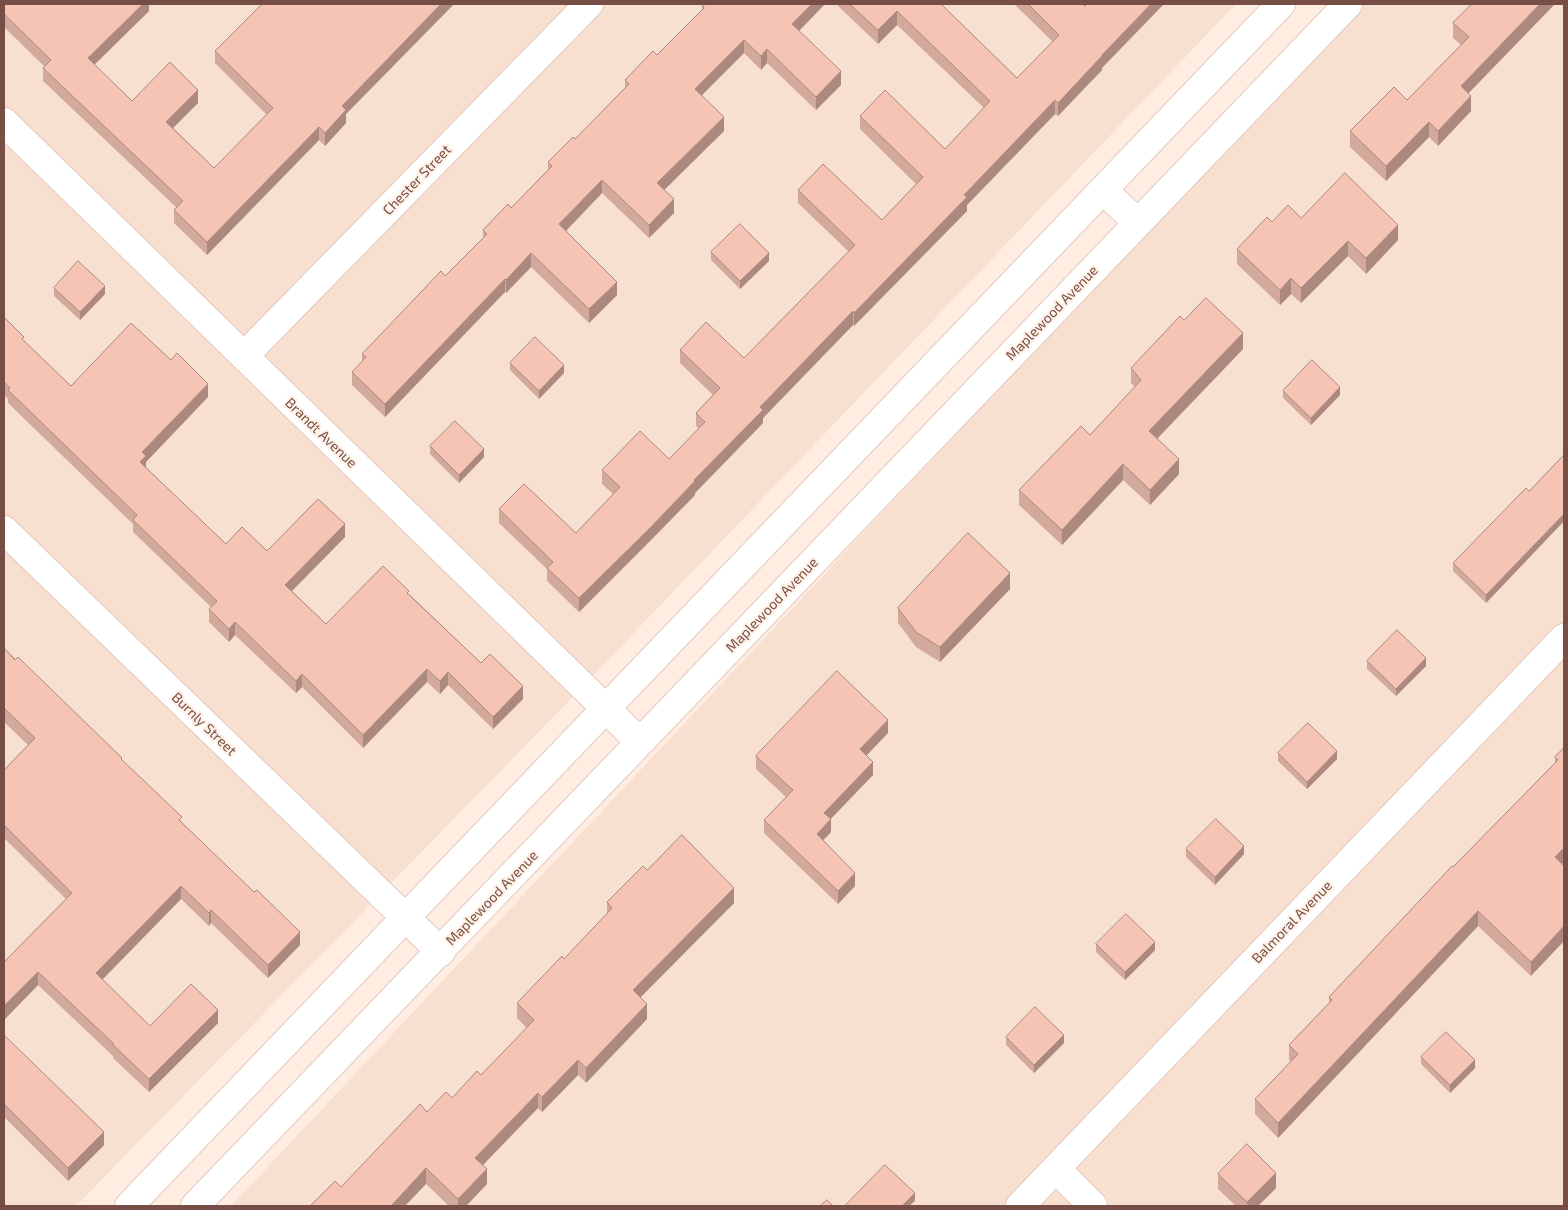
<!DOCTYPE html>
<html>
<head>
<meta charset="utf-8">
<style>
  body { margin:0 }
  #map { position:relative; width:1568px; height:1210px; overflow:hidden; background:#feede0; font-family:"Exo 2",sans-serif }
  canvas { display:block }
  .frame { position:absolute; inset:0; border:5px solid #764e45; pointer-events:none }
</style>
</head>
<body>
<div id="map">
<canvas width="1568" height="1210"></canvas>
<div class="frame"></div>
</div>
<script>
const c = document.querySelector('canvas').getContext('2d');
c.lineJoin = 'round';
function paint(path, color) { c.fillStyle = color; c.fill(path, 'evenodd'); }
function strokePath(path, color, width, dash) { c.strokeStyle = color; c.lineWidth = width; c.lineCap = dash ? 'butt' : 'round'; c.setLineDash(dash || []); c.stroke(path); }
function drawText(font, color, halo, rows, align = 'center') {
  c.font = font + ' "Exo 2",sans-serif'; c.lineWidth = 4.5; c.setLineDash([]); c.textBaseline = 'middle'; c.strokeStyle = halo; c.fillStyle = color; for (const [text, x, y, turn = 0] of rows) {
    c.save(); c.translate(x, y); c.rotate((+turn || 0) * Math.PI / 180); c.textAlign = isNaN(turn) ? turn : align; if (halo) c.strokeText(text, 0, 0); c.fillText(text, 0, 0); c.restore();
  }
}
const residential = new Path2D(`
  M 4,4 L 1236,4 L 563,707 L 76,1206 L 4,1206 Z
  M 1360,4 L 1564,4 L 1564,1206 L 231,1206 Z`);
const minor = new Path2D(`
  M 4,122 L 640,742
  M 1103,190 L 1138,223
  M 244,356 L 589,4
  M 4,530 L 441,952
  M 1056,1169 L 1093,1206
  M 129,1206 L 1281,4
  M 195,1206 L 1348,4
  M 1020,1206 L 1564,638`);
const wall = new Path2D(`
  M 4,4 L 149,4 L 149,11 L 94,65 L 132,101 L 198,103 L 173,128 L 214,168 L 267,115 L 215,63 L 215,51 L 262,4 L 454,4 L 346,114 L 346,123 L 325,146 L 319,140 L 207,255 L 174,223 L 174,210 L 176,207 L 43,81 L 43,68 L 44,66 L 4,27 Z
  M 825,4 L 799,31 L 841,85 L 816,110 L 767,63 L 761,70 L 744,53 L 702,95 L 724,131 L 664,190 L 674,213 L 649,238 L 602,193 L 566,231 L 617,295 L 589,323 L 531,267 L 506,293 L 505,292 L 385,417 L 352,385 L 352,372 L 362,362 L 362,354 L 445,276 L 483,238 L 483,230 L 511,208 L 548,170 L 548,162 L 575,139 L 625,89 L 625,80 L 657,55 L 702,10 L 702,5 Z
  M 836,4 L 941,4 L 1017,78 L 1053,42 L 1014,4 L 1082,4 L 1102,70 L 1058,116 L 1055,114 L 967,205 L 967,211 L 854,326 L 853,325 L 763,418 L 763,423 L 695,493 L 695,495 L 650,541 L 579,612 L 547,581 L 547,569 L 499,523 L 499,509 L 576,533 L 613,494 L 602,484 L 602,470 L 669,459 L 699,429 L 696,426 L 696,413 L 713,395 L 680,363 L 680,350 L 744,358 L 849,252 L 798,203 L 798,190 L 882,220 L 916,184 L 860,129 L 860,116 L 945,149 L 984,108 L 897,25 L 878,44 Z
  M 1472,4 L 1468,93 L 1471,111 L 1438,146 L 1429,137 L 1386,181 L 1350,147 L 1350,131 L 1407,100 L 1461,45 L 1453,38 L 1453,23 Z
  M 1301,218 L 1398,240 L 1366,274 L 1348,256 L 1301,303 L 1291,294 L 1280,305 L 1237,264 L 1237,249 L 1272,222 Z
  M 711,252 L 769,261 L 740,289 L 711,260 Z
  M 54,288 L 105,294 L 80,320 L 54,296 Z
  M 4,317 L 24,342 L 71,386 L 208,397 L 146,462 L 146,468 L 226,544 L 267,551 L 345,537 L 292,591 L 326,624 L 409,594 L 481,663 L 523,699 L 493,729 L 448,685 L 440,694 L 427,682 L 363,748 L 302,687 L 296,693 L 235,635 L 229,642 L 209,622 L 209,609 L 211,607 L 133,532 L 133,524 L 8,403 L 8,399 L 4,395 Z
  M 1184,320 L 1243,349 L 1157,439 L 1179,474 L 1150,505 L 1123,480 L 1062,545 L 1019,505 L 1019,490 L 1090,435 L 1135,387 L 1131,383 L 1131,368 Z
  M 510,363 L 564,373 L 539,399 L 510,370 Z
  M 1283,391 L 1340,395 L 1311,425 L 1283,398 Z
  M 430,446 L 484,457 L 459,483 L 430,454 Z
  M 1564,455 L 1564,521 L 1486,603 L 1453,571 L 1453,563 L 1529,491 Z
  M 1010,589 L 940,662 L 916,647 L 898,623 L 898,608 Z
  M 4,648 L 122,760 L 300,945 L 268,978 L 211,923 L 209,926 L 181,899 L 102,980 L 150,1026 L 218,1023 L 149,1092 L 113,1058 L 113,1056 L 38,985 L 4,1020 L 4,962 L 66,899 L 4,838 L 4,770 L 28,745 L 4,722 Z
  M 1367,661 L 1426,666 L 1396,696 L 1367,669 Z
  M 888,733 L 867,755 L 873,775 L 830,819 L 831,832 L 823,840 L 855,886 L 838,904 L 764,833 L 764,820 L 786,797 L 756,769 L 756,756 Z
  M 1564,748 L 1562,864 L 1531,976 L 1478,926 L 1278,1138 L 1255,1114 L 1255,1099 L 1291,1062 L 1289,1060 L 1289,1045 L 1329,1003 L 1329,997 L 1453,867 L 1555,763 L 1555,757 Z
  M 1278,753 L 1337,759 L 1307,789 L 1278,761 Z
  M 1186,849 L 1244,854 L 1215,885 L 1186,857 Z
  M 647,870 L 734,903 L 640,997 L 647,1019 L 586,1083 L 578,1075 L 542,1112 L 538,1108 L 483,1165 L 487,1184 L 466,1206 L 449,1206 L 426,1184 L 341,1187 L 427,1112 L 452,1098 L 481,1075 L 527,1028 L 517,1018 L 517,1003 L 564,959 L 607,914 L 607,902 Z
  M 1096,944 L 1155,950 L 1125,980 L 1096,952 Z
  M 4,1035 L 104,1145 L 68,1181 L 4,1117 Z
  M 1006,1037 L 1064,1043 L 1034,1073 L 1006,1045 Z
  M 1421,1057 L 1475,1068 L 1450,1093 L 1421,1064 Z
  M 1218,1174 L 1276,1188 L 1258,1206 L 1236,1206 L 1218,1189 Z`);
const shadedWall = new Path2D(`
  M 143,4 L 149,4 L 149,11 L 88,71 L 88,58 Z
  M 441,4 L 454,4 L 346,114 L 346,123 L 325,146 L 325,133 L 342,106 Z
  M 812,4 L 825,4 L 792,38 L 792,24 Z
  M 1151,4 L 1164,4 L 1102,68 L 1102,70 L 1058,116 L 1058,103 L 1102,55 Z
  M 1540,4 L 1555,4 L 1461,101 L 1461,86 Z
  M 897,11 L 897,25 L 878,44 L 878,30 Z
  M 744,40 L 744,53 L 695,102 L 695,89 Z
  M 767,49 L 767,63 L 761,70 L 761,56 Z
  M 841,71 L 841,85 L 816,110 L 816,97 Z
  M 198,90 L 198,103 L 166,135 L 166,122 Z
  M 1471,96 L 1471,111 L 1438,146 L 1438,131 Z
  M 1055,100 L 1055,114 L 967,205 L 967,211 L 854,326 L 854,313 L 964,195 Z
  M 724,117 L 724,131 L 657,197 L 657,183 Z
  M 1429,122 L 1429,137 L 1386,181 L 1386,166 Z
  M 319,127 L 319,140 L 207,255 L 207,242 Z
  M 602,180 L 602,193 L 559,238 L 559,224 Z
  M 674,199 L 674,213 L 649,238 L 649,225 Z
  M 1398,225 L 1398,240 L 1366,274 L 1366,258 Z
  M 1348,241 L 1348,256 L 1301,303 L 1301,288 Z
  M 531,253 L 531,267 L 506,293 L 506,280 Z
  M 769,253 L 769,261 L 740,289 L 740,281 Z
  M 1291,278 L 1291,294 L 1280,305 L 1280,290 Z
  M 505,279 L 505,292 L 385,417 L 385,404 Z
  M 617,282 L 617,295 L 589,323 L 589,309 Z
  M 105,286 L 105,294 L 80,320 L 80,312 Z
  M 853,311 L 853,325 L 763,418 L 763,423 L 695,493 L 695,495 L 650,541 L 579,612 L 579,598 L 694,480 L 760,407 Z
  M 1243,333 L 1243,349 L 1149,447 L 1149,431 Z
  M 564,365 L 564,373 L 539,399 L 539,391 Z
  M 208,384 L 208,397 L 146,462 L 146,469 L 140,462 L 142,452 Z
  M 1340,387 L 1340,395 L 1311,425 L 1311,418 Z
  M 484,449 L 484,457 L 459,483 L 459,475 Z
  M 1179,459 L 1179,474 L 1150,505 L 1150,490 Z
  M 1123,464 L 1123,480 L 1062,545 L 1062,530 Z
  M 1564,514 L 1564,521 L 1486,603 L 1486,595 Z
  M 345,524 L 345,537 L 285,598 L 285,585 Z
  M 1010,573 L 1010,589 L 940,662 L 940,647 Z
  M 235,622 L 235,635 L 229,642 L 229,629 Z
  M 1426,658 L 1426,666 L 1396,696 L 1396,689 Z
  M 427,669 L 427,682 L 363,748 L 363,735 Z
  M 448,672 L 448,685 L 440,694 L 440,681 Z
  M 302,674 L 302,687 L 296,693 L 296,681 Z
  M 523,686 L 523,699 L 493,729 L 493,717 Z
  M 888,720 L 888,733 L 860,762 L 860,749 Z
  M 1337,751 L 1337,759 L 1307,789 L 1307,782 Z
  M 873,762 L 873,775 L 824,826 L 824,813 Z
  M 831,819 L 831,832 L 817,847 L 817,834 Z
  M 1244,846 L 1244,854 L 1215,885 L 1215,877 Z
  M 1564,848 L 1564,862 L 1555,872 L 1555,857 Z
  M 855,873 L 855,886 L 838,904 L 838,891 Z
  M 181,886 L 181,899 L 96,986 L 96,973 Z
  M 734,888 L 734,903 L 633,1005 L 633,990 Z
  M 211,910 L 211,923 L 209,926 L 209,913 Z
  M 1478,911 L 1478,926 L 1278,1138 L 1278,1123 Z
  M 1564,926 L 1564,941 L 1531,976 L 1531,962 Z
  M 300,932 L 300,945 L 268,978 L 268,965 Z
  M 1155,942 L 1155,950 L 1125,980 L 1125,972 Z
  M 38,972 L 38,985 L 4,1020 L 4,1006 Z
  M 647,1004 L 647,1019 L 586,1083 L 586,1068 Z
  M 218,1010 L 218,1023 L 149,1092 L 149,1079 Z
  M 1064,1035 L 1064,1043 L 1034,1073 L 1034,1065 Z
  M 578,1060 L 578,1075 L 542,1112 L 542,1097 Z
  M 1475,1060 L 1475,1068 L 1450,1093 L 1450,1085 Z
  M 538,1093 L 538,1108 L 475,1173 L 475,1158 Z
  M 104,1132 L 104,1145 L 68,1181 L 68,1168 Z
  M 426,1168 L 426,1184 L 405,1206 L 391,1206 Z
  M 487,1169 L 487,1184 L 466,1206 L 458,1206 L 458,1199 Z
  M 1276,1173 L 1276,1188 L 1258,1206 L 1247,1206 L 1247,1202 Z
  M 915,1193 L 915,1201 L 909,1206 L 902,1206 Z`);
const building = new Path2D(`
  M 4,4 L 143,4 L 88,58 L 132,101 L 170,62 L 198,90 L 166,122 L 214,168 L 273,108 L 215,51 L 262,4 L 441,4 L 342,106 L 346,110 L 325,133 L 319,127 L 207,242 L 174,210 L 183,201 L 43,68 L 51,60 L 4,14 Z
  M 703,4 L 812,4 L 792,24 L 841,71 L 816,97 L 767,49 L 761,56 L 744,40 L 695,89 L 724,117 L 657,183 L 674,199 L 649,225 L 602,180 L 559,224 L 617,282 L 589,309 L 531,253 L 506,280 L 505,279 L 385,404 L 352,372 L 366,357 L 362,354 L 441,271 L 445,276 L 487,234 L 483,230 L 508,204 L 511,208 L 552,166 L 548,162 L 573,137 L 575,139 L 629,84 L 625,80 L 653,51 L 657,55 L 704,8 L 702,5 Z
  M 850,4 L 941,4 L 1017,78 L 1059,35 L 1028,4 L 1082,4 L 1085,6 L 1087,4 L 1151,4 L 1102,55 L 1102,56 L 1058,103 L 1055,100 L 964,195 L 967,197 L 854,313 L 853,311 L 760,407 L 763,410 L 694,480 L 695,481 L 650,528 L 579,598 L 547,568 L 553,562 L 499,509 L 524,484 L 576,533 L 620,487 L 602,470 L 640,431 L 669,459 L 705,422 L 696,413 L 720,388 L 680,350 L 706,322 L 744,358 L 855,245 L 798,190 L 823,164 L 882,220 L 923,177 L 860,116 L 885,90 L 945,149 L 990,101 L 897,11 L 878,30 Z
  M 1472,4 L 1540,4 L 1461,86 L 1471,96 L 1438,131 L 1429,122 L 1386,166 L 1350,131 L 1394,87 L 1407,100 L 1469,37 L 1453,23 Z
  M 1345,173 L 1398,225 L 1366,258 L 1348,241 L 1301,288 L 1291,278 L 1280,290 L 1237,249 L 1267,217 L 1272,222 L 1288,205 L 1301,218 Z
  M 740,224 L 769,253 L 740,281 L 711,252 Z
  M 78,261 L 105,286 L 80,312 L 54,288 Z
  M 1206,298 L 1243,333 L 1149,431 L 1179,459 L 1150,490 L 1123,464 L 1062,530 L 1019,490 L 1081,426 L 1090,435 L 1141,380 L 1131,368 L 1180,316 L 1184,320 Z
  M 4,317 L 24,337 L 22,339 L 71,386 L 131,323 L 171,360 L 177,353 L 208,384 L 142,452 L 146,456 L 140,462 L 226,544 L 242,527 L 267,551 L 318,499 L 345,524 L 285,585 L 326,624 L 383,566 L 409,591 L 407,593 L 481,663 L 490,654 L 523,686 L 493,717 L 448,672 L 440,681 L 427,669 L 363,735 L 302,674 L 296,681 L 235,622 L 229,629 L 209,609 L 217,601 L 133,520 L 137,515 L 8,390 L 10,388 L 4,382 Z
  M 535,337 L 564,365 L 539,391 L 510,363 Z
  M 1312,360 L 1340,387 L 1311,418 L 1283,391 Z
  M 455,421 L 484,449 L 459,475 L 430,446 Z
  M 1564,455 L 1564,514 L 1486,595 L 1453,563 L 1526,488 L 1529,491 Z
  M 968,533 L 1010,573 L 940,647 L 916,632 L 898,608 Z
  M 1397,630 L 1426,658 L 1396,689 L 1367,661 Z
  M 4,648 L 15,660 L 18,657 L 122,758 L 121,759 L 182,817 L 179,820 L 254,892 L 257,890 L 300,932 L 268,965 L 211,910 L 209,913 L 181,886 L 96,973 L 150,1026 L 191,984 L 218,1010 L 149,1079 L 113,1045 L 114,1044 L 38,972 L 4,1006 L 4,962 L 72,893 L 4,825 L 4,770 L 35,738 L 4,708 Z
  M 837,671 L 888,720 L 860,749 L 873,762 L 824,813 L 831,819 L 817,834 L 855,873 L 838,891 L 764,820 L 793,790 L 756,756 Z
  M 1308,723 L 1337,751 L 1307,782 L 1278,753 Z
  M 1564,748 L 1564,848 L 1555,857 L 1564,866 L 1564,926 L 1531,962 L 1478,911 L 1278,1123 L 1255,1099 L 1298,1054 L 1289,1045 L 1332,1000 L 1329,997 L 1452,866 L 1453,867 L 1558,760 L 1555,757 Z
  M 1216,819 L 1244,846 L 1215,877 L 1186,849 Z
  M 682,835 L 734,888 L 633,990 L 647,1004 L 586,1068 L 578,1060 L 542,1097 L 538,1093 L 475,1158 L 487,1169 L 458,1199 L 426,1168 L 391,1206 L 310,1206 L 335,1181 L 341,1187 L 420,1104 L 427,1112 L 446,1092 L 452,1098 L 477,1071 L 481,1075 L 534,1020 L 517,1003 L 562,956 L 564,959 L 612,908 L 607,902 L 643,866 L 647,870 Z
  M 1126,914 L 1155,942 L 1125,972 L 1096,944 Z
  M 1035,1007 L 1064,1035 L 1034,1065 L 1006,1037 Z
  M 1446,1032 L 1475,1060 L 1450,1085 L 1421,1057 Z
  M 4,1035 L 104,1132 L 68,1168 L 4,1104 Z
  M 1247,1144 L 1276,1173 L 1247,1202 L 1218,1174 Z
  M 885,1165 L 915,1193 L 902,1206 L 845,1206 Z
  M 827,1200 L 833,1206 L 820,1206 Z`);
const streetNames = [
  ["Chester Street",417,180,-46],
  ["Maplewood Avenue",1052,313,-46],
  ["Brandt Avenue",321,433,44],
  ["Maplewood Avenue",772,605,-46],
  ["Burnly Street",204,724,44],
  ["Maplewood Avenue",492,898,-46],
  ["Balmoral Avenue",1292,922,-46]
];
paint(residential, '#f8e0d0');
strokePath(minor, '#e4c9be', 30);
strokePath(minor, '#fff', 28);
paint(wall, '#d3a99c');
paint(shadedWall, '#ac897f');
paint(building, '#f5c4b5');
strokePath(building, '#ac897f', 1);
drawText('14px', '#764e45', '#fff2e8', streetNames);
</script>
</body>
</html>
